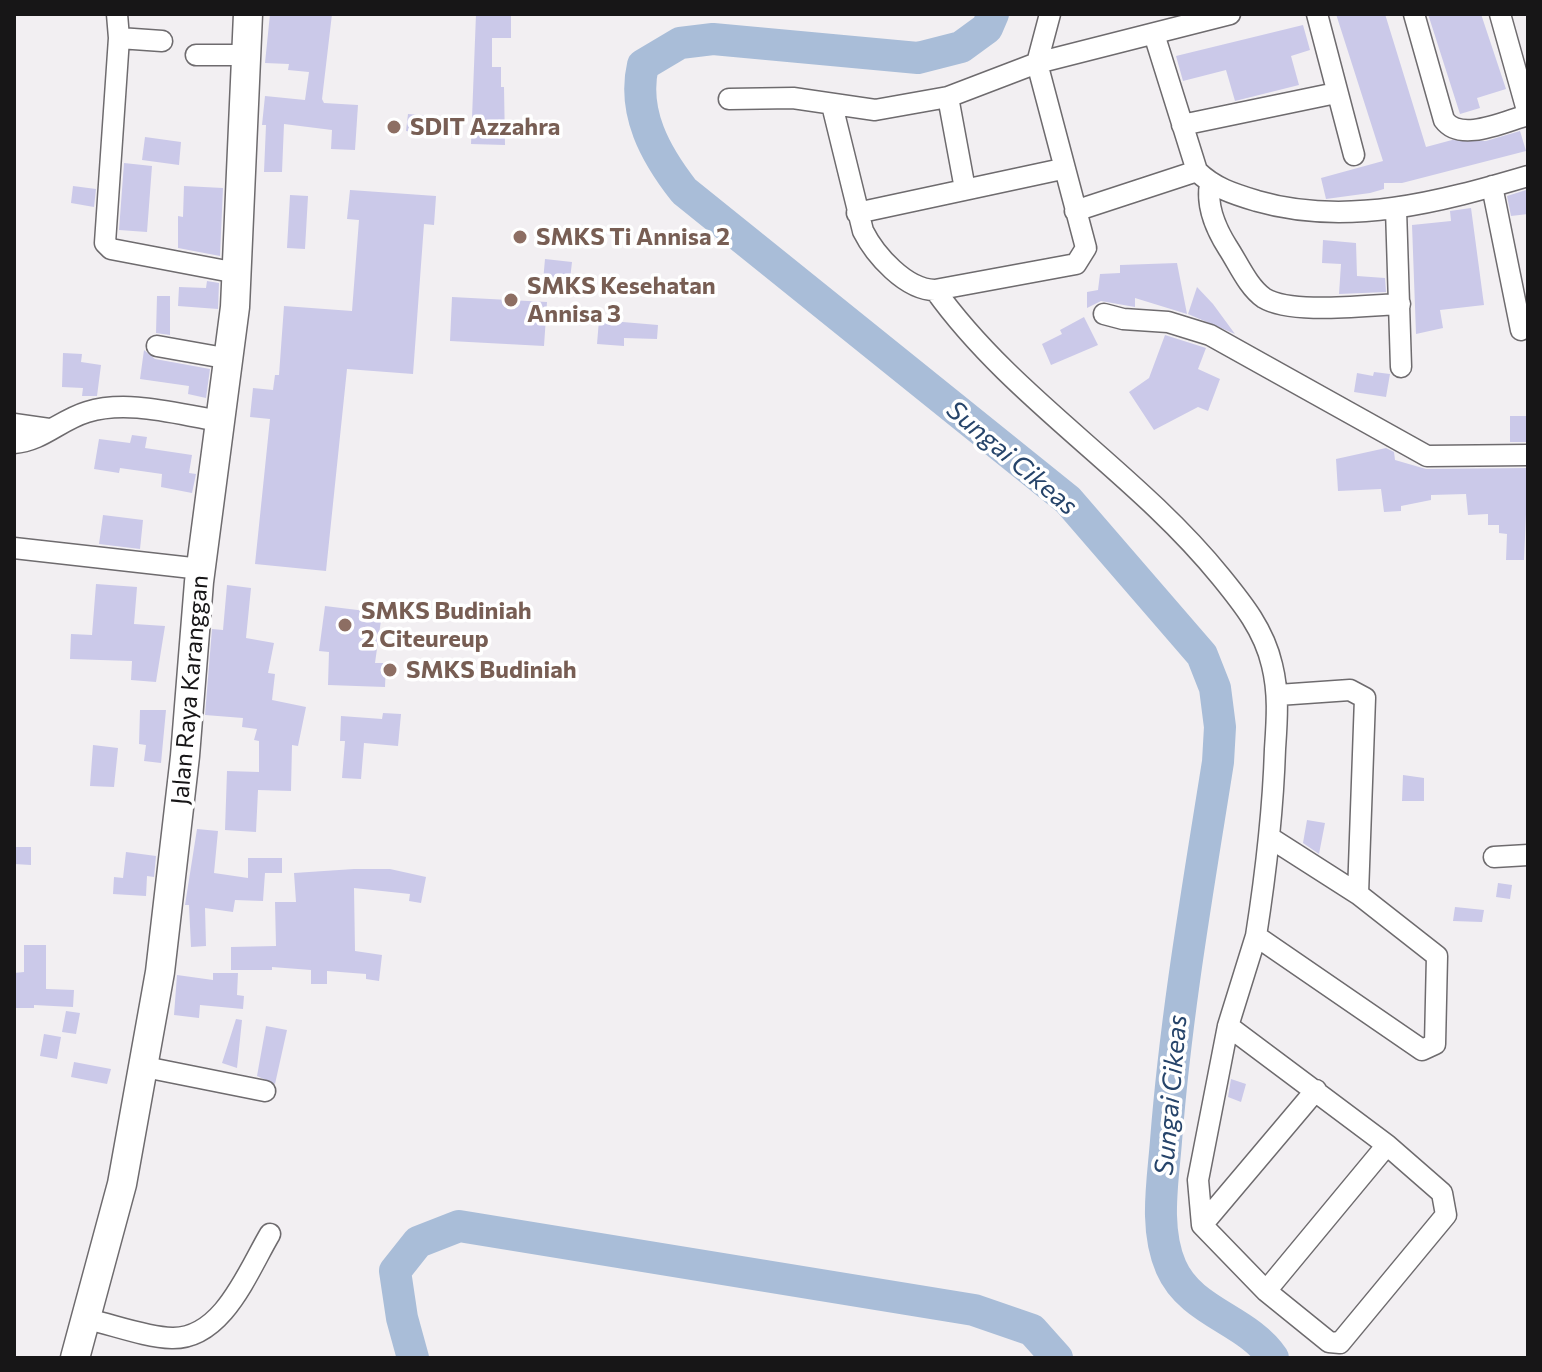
<!DOCTYPE html>
<html>
<head>
<meta charset="utf-8">
<style>
  body { margin:0 }
  #map { position:relative; width:1542px; height:1372px; overflow:hidden; background:#f2eff2; font-family:Commissioner,sans-serif }
  canvas { display:block }
  .frame { position:absolute; inset:0; border:16px solid #171617; pointer-events:none }
</style>
</head>
<body>
<div id="map">
<canvas width="1542" height="1372"></canvas>
<div class="frame"></div>
</div>
<script>
const c = document.querySelector('canvas').getContext('2d');
c.lineJoin = 'round';
function strokePath(path, color, width, dash) { c.strokeStyle = color; c.lineWidth = width; c.lineCap = dash ? 'butt' : 'round'; c.setLineDash(dash || []); c.stroke(path); }
function paint(path, color) { c.fillStyle = color; c.fill(path, 'evenodd'); }
function drawText(font, color, halo, rows, align = 'center') {
  c.font = font + ' Commissioner,sans-serif'; c.lineWidth = 7; c.setLineDash([]); c.textBaseline = 'middle'; c.strokeStyle = halo; c.fillStyle = color; for (const [text, x, y, turn = 0] of rows) {
    c.save(); c.translate(x, y); c.rotate((+turn || 0) * Math.PI / 180); c.textAlign = isNaN(turn) ? turn : align; if (halo) c.strokeText(text, 0, 0); c.fillText(text, 0, 0); c.restore();
  }
}
const river = new Path2D(`
  M 993,14 L 987,28 L 961,47 L 918,58 L 713,39 L 680,43 L 643,65 C 632,112 655,154 684,191 L 1068,500 L 1202,655 L 1215,688 L 1220,727 L 1218,762 C 1198,888 1176,1013 1166,1141 C 1163,1181 1154,1228 1171,1267 C 1191,1313 1247,1319 1273,1358
  M 413,1358 L 402,1318 L 395,1271 L 418,1242 L 459,1226 L 974,1310 L 1032,1330 L 1057,1358`);
const building = new Path2D(`
  M 270,14 L 332,14 L 322,99 L 324,103 L 358,105 L 355,150 L 331,149 L 332,130 L 284,124 L 282,172 L 264,172 L 266,125 L 262,125 L 265,96 L 305,100 L 309,72 L 288,70 L 289,64 L 265,63 Z
  M 476,14 L 511,14 L 511,38 L 492,38 L 492,67 L 501,67 L 501,87 L 504,87 L 505,145 L 471,144 Z
  M 1336,14 L 1385,14 L 1426,147 L 1452,140 L 1486,141 L 1520,131 L 1526,151 L 1402,183 L 1384,183 L 1384,189 L 1370,193 L 1326,199 L 1321,178 L 1383,161 Z
  M 1428,14 L 1481,14 L 1506,89 L 1477,98 L 1480,108 L 1460,114 Z
  M 1303,25 L 1310,50 L 1291,56 L 1299,85 L 1235,101 L 1226,70 L 1183,81 L 1176,56 Z
  M 408,114 L 430,116 L 428,134 L 406,131 Z
  M 145,137 L 181,142 L 179,165 L 142,160 Z
  M 124,163 L 152,166 L 147,232 L 119,230 Z
  M 73,186 L 96,189 L 94,207 L 71,203 Z
  M 184,186 L 223,188 L 220,256 L 178,248 L 178,216 L 183,217 Z
  M 350,190 L 436,196 L 434,225 L 424,224 L 413,374 L 347,369 L 326,571 L 255,564 L 270,419 L 250,417 L 253,388 L 273,390 L 275,375 L 279,375 L 284,306 L 352,311 L 359,220 L 347,219 Z
  M 1526,190 L 1528,214 L 1511,216 L 1507,196 Z
  M 290,195 L 308,196 L 305,249 L 287,248 Z
  M 1471,208 L 1484,305 L 1440,310 L 1443,328 L 1416,334 L 1412,225 L 1451,221 L 1450,211 Z
  M 1323,240 L 1356,243 L 1357,276 L 1385,278 L 1386,292 L 1339,294 L 1341,264 L 1322,263 Z
  M 545,259 L 572,262 L 568,296 L 542,293 Z
  M 1177,263 L 1187,314 L 1135,298 L 1135,307 L 1101,301 L 1087,308 L 1087,292 L 1098,290 L 1100,274 L 1120,273 L 1120,265 Z
  M 207,281 L 219,283 L 218,309 L 178,306 L 179,287 L 206,288 Z
  M 1197,287 L 1213,304 L 1235,334 L 1188,314 Z
  M 157,296 L 170,296 L 170,335 L 156,333 Z
  M 452,297 L 547,302 L 544,346 L 450,341 Z
  M 1084,317 L 1098,345 L 1051,365 L 1042,344 L 1062,334 L 1060,330 Z
  M 599,320 L 658,325 L 657,339 L 624,338 L 624,346 L 597,344 Z
  M 1165,335 L 1206,348 L 1198,369 L 1220,379 L 1208,411 L 1198,407 L 1154,430 L 1129,392 L 1149,378 Z
  M 144,350 L 155,359 L 210,369 L 206,398 L 188,394 L 189,386 L 140,379 Z
  M 63,353 L 82,354 L 81,362 L 101,365 L 97,396 L 82,396 L 83,388 L 62,387 Z
  M 1374,372 L 1390,374 L 1386,397 L 1354,392 L 1357,373 L 1373,376 Z
  M 1510,416 L 1528,416 L 1528,442 L 1510,442 Z
  M 132,435 L 147,437 L 145,448 L 192,455 L 189,473 L 196,474 L 192,493 L 161,487 L 162,474 L 120,468 L 119,473 L 94,469 L 99,439 L 130,443 Z
  M 1386,448 L 1394,452 L 1395,460 L 1426,469 L 1528,468 L 1524,560 L 1506,560 L 1507,534 L 1499,533 L 1499,525 L 1488,525 L 1488,514 L 1468,515 L 1466,494 L 1431,495 L 1431,500 L 1401,506 L 1401,511 L 1384,512 L 1381,489 L 1338,491 L 1336,459 Z
  M 103,515 L 143,520 L 140,549 L 99,544 Z
  M 96,584 L 137,587 L 134,624 L 165,626 L 156,682 L 131,680 L 132,661 L 70,659 L 71,634 L 92,635 Z
  M 227,585 L 251,588 L 246,638 L 274,643 L 268,673 L 275,674 L 272,700 L 306,707 L 298,746 L 292,745 L 291,791 L 258,790 L 256,832 L 225,830 L 227,771 L 259,772 L 259,741 L 254,740 L 257,729 L 242,727 L 243,718 L 205,715 L 212,629 L 223,630 Z
  M 325,606 L 382,613 L 375,663 L 386,663 L 385,687 L 328,685 L 329,652 L 319,651 Z
  M 140,710 L 166,710 L 161,763 L 144,761 L 146,745 L 139,744 Z
  M 383,713 L 401,714 L 398,746 L 364,743 L 361,779 L 342,778 L 345,741 L 340,741 L 341,716 L 382,719 Z
  M 93,745 L 118,748 L 114,787 L 90,786 Z
  M 1403,775 L 1424,778 L 1424,801 L 1402,801 Z
  M 1307,820 L 1325,823 L 1319,854 L 1303,843 Z
  M 197,829 L 218,831 L 214,873 L 248,878 L 248,858 L 282,858 L 282,873 L 265,873 L 263,901 L 235,900 L 233,912 L 205,908 L 206,946 L 191,947 L 189,905 L 185,905 Z
  M 14,847 L 31,847 L 31,865 L 14,864 Z
  M 126,852 L 156,856 L 154,877 L 147,876 L 146,896 L 113,894 L 114,877 L 123,878 Z
  M 354,869 L 390,869 L 426,877 L 421,903 L 409,901 L 410,894 L 354,888 L 355,951 L 382,955 L 379,981 L 366,979 L 366,974 L 327,971 L 327,984 L 311,984 L 311,970 L 272,967 L 272,970 L 231,970 L 231,947 L 276,946 L 275,902 L 296,902 L 294,873 Z
  M 1498,883 L 1512,885 L 1510,899 L 1496,897 Z
  M 1455,907 L 1484,910 L 1482,922 L 1453,921 Z
  M 24,945 L 46,945 L 46,989 L 74,990 L 73,1007 L 34,1005 L 34,1008 L 14,1008 L 14,973 L 24,972 Z
  M 213,973 L 238,973 L 237,995 L 244,996 L 243,1009 L 200,1005 L 199,1018 L 174,1015 L 177,975 L 213,980 Z
  M 66,1011 L 80,1013 L 76,1034 L 62,1032 Z
  M 236,1019 L 242,1020 L 237,1068 L 222,1063 Z
  M 266,1026 L 287,1030 L 275,1084 L 257,1076 Z
  M 44,1034 L 61,1037 L 57,1059 L 40,1056 Z
  M 74,1062 L 111,1069 L 107,1084 L 71,1077 Z
  M 1231,1079 L 1246,1084 L 1241,1102 L 1228,1097 Z`);
const street = new Path2D(`
  M 117,14 L 119,38 L 105,243 L 111,249 L 237,273
  M 1317,14 L 1354,155
  M 1414,14 L 1444,120 C 1461,143 1505,121 1528,115
  M 1500,14 L 1528,114
  M 1154,34 L 1197,171 C 1214,188 1234,194 1257,201 C 1347,227 1440,202 1528,176
  M 119,38 L 162,41
  M 196,55 L 247,55
  M 948,97 L 965,189
  M 729,99 L 793,98 L 875,110 L 948,97 L 1037,63 L 1230,14
  M 832,105 L 863,231 C 875,255 906,290 935,290 L 1076,264 L 1086,248 L 1037,63 L 1050,14
  M 1182,125 L 1336,93
  M 1210,184 C 1206,206 1216,229 1228,248 C 1238,263 1248,287 1264,298 C 1292,315 1366,305 1400,304
  M 1492,186 L 1521,330
  M 1396,209 L 1401,367
  M 1075,211 L 1197,171
  M 857,213 L 1062,169
  M 935,290 C 1012,398 1136,472 1221,577 C 1243,604 1264,630 1272,665 C 1279,693 1277,720 1275,749 C 1273,813 1266,872 1256,936 L 1422,1050 L 1435,1044 L 1437,956 L 1358,894
  M 1104,314 L 1123,319 L 1168,322 L 1210,335 L 1427,456 L 1528,455
  M 157,346 L 230,359
  M 14,424 L 49,429
  M 14,443 C 42,441 60,420 87,412 C 129,399 179,415 221,421
  M 14,548 L 201,569
  M 1272,839 L 1358,894 L 1365,698 L 1350,690 L 1278,695
  M 1494,857 L 1528,855
  M 1228,1026 L 1387,1145 L 1442,1193 L 1446,1215 L 1340,1343 L 1329,1342 L 1266,1291 L 1202,1225 L 1198,1180 L 1228,1026 L 1256,936
  M 145,1067 L 265,1091
  M 1202,1225 L 1316,1090
  M 1266,1291 L 1387,1145
  M 87,1319 C 114,1325 145,1337 172,1338 C 223,1339 248,1271 270,1234`);
const secondary = new Path2D(`
  M 75,1358 L 122,1184 L 160,972 L 185,756 L 199,582 L 235,307 L 248,14`);
const markers = [
  [394,127,8,"#8d6e63"],
  [520,237,8,"#8d6e63"],
  [511,300,8,"#8d6e63"],
  [345,625,8,"#8d6e63"],
  [390,670,8,"#8d6e63"]
];
const educationNames = [
  ["SDIT Azzahra",410,127],
  ["SMKS Ti Annisa 2",536,237],
  ["SMKS Kesehatan",527,286],
  ["Annisa 3",527,314],
  ["SMKS Budiniah",361,611],
  ["2 Citeureup",361,639],
  ["SMKS Budiniah",406,670]
];
const streetNames = [
  ["Jalan Raya Karanggan",190,690,-85]
];
const waterNames = [
  ["Sungai Cikeas",1012,458,40],
  ["Sungai Cikeas",1171,1095,-85]
];
strokePath(river, '#a9bdd8', 32);
paint(building, '#cbc9e9');
strokePath(street, '#6e6b6e', 23);
strokePath(secondary, '#6e6b6e', 31);
strokePath(street, '#fff', 20);
strokePath(secondary, '#fff', 28);
for (const [x, y, r, color] of markers) { const dot = new Path2D(); dot.arc(x, y, r, 0, 2 * Math.PI); c.fillStyle = color; c.fill(dot); strokePath(dot, '#fff', 3); }
drawText('bold 24px', '#785e54', '#fff', educationNames, 'left');
drawText('24px', '#171617', '#fff', streetNames);
drawText('italic 26px', '#26446a', '#fff', waterNames);
</script>
</body>
</html>
